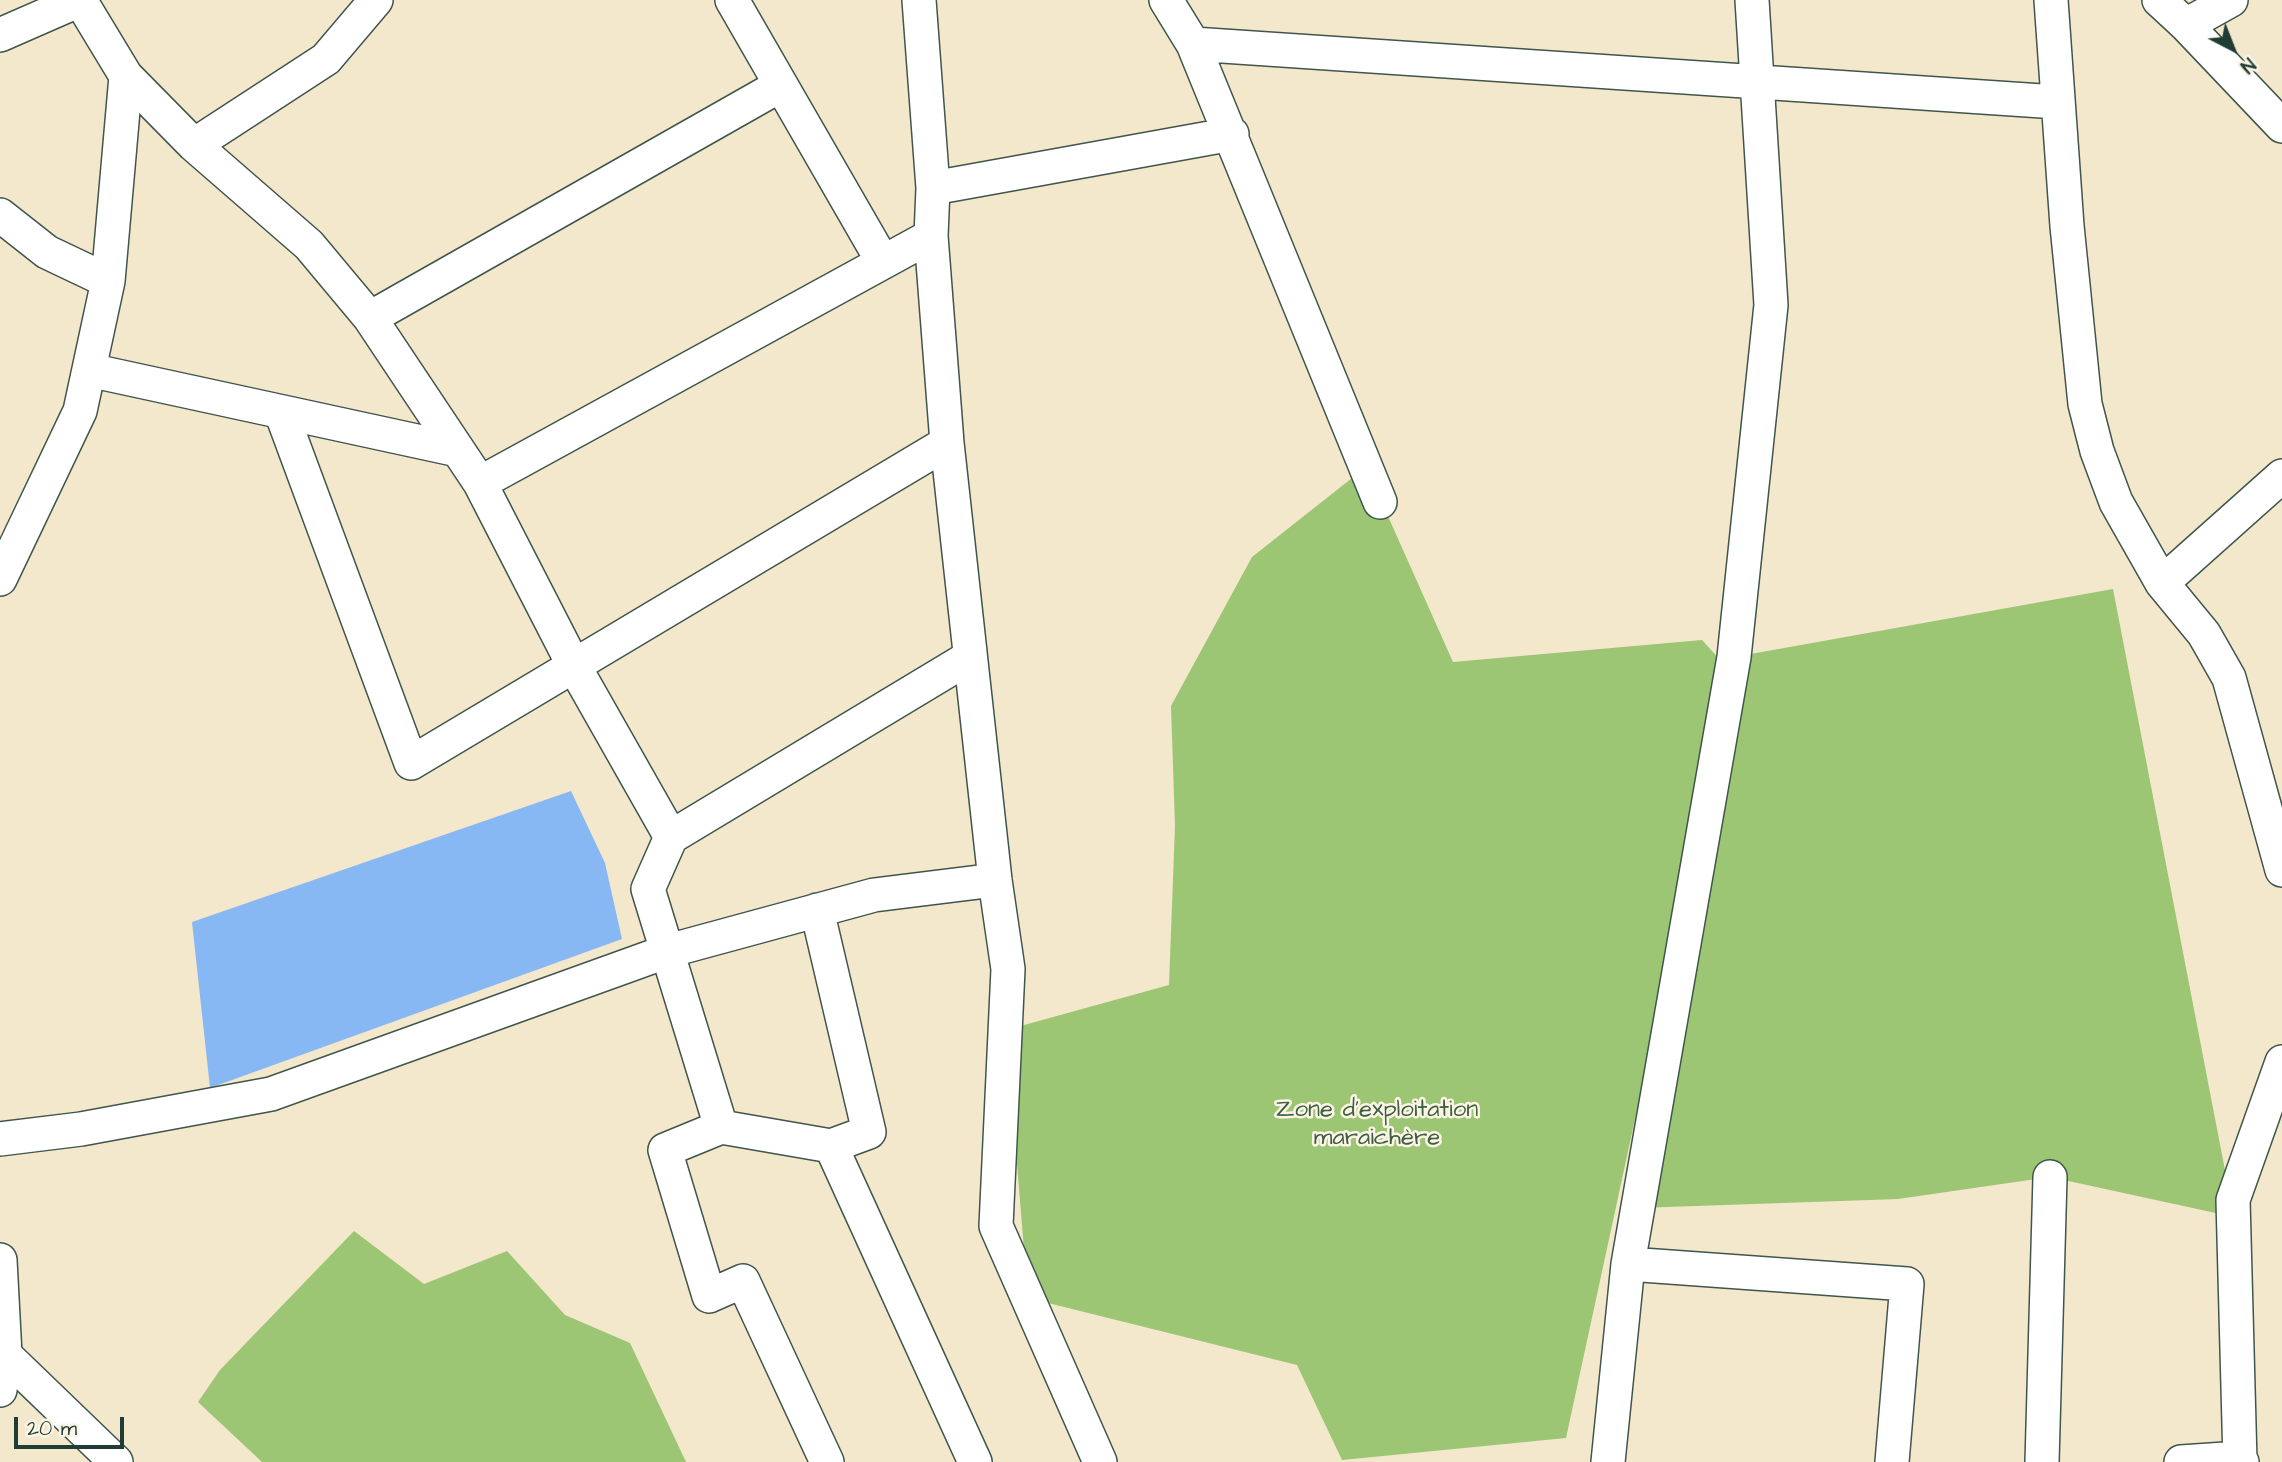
<!DOCTYPE html>
<html>
<head>
<meta charset="utf-8">
<style>
  body { margin:0 }
  #map { position:relative; width:2282px; height:1462px; overflow:hidden; background:#f3e7cc; font-family:"Architects Daughter",sans-serif }
  canvas { display:block }
  .north { position:absolute; left:2198px; top:14px; width:70px; height:70px; -webkit-text-stroke:5px #fcf5e5; paint-order:stroke; rotate:138deg; font-size:19px; font-weight:700; line-height:28px; text-align:center; color:#1f3d34 }
  .north::after { content:''; display:block; margin:auto; width:24px; height:32px; background:#1f3d34; clip-path:polygon(50% 0,100% 100%,50% 72%,0 100%) }
  .scale { position:absolute; left:14px; top:1417px; width:110px; height:32px; box-sizing:border-box; border:4px solid #1f3d34; border-top:0; padding-left:9px; font-size:21px; line-height:24px; white-space:nowrap; color:#1f3d34; -webkit-text-stroke:5px #fcf5e5; paint-order:stroke }
</style>
</head>
<body>
<div id="map">
<canvas width="2282" height="1462"></canvas>
<div class="north">N</div>
<div class="scale">20 m</div>
</div>
<script>
const c = document.querySelector('canvas').getContext('2d');
c.lineJoin = 'round';
function paint(path, color) { c.fillStyle = color; c.fill(path, 'evenodd'); }
function strokePath(path, color, width, dash) { c.strokeStyle = color; c.lineWidth = width; c.lineCap = dash ? 'butt' : 'round'; c.setLineDash(dash || []); c.stroke(path); }
function drawText(font, color, halo, rows, align = 'center') {
  c.font = font + ' "Architects Daughter",sans-serif'; c.lineWidth = 5; c.setLineDash([]); c.textBaseline = 'middle'; c.strokeStyle = halo; c.fillStyle = color; for (const [text, x, y, turn = 0] of rows) {
    c.save(); c.translate(x, y); c.rotate((+turn || 0) * Math.PI / 180); c.textAlign = isNaN(turn) ? turn : align; if (halo) c.strokeText(text, 0, 0); c.fillText(text, 0, 0); c.restore();
  }
}
const green = new Path2D(`
  M 1366,467 L 1453,662 L 1702,640 L 1731,672 L 1734,657 L 2113,589 L 2234,1217 L 2050,1177 L 1898,1199 L 1638,1208 L 1726,698 L 1566,1438 L 1342,1460 L 1297,1365 L 1028,1298 L 1006,1030 L 1169,985 L 1175,826 L 1171,706 L 1252,557 Z
  M 354,1231 L 424,1284 L 507,1251 L 565,1315 L 630,1343 L 686,1462 L 262,1462 L 198,1402 L 220,1370 Z`);
const water = new Path2D(`
  M 571,791 L 605,863 L 622,939 L 210,1088 L 192,922 Z`);
const minor = new Path2D(`
  M 732,0 L 883,262
  M 919,0 L 933,188 L 931,236 L 947,443 L 995,880 L 1008,969 L 996,1226 L 1100,1462
  M 1166,0 L 1193,44 L 1380,502
  M 2051,0 L 2067,226 L 2085,404 L 2097,451 L 2116,502 L 2162,583 L 2204,634 L 2229,678 L 2282,870
  M 2159,0 L 2186,25 L 2282,126
  M 2186,25 L 2231,0
  M 0,35 L 80,0
  M 1193,44 L 2057,102
  M 126,76 L 194,145 L 309,245 L 370,318 L 480,483 L 574,666 L 671,837
  M 194,145 L 326,59 L 376,0
  M 933,188 L 1232,134
  M 0,215 L 47,252 L 108,281
  M 370,318 L 781,85
  M 89,370 L 458,450
  M 281,412 L 411,763 L 947,443
  M 480,483 L 931,236
  M 0,579 L 80,411 L 108,281 L 126,76 L 80,0
  M 2162,583 L 2282,476
  M 817,910 L 869,1132 L 831,1146 L 721,1127 L 665,1150 L 709,1296 L 743,1281 L 827,1462
  M 721,1127 L 648,889 L 671,837 L 970,657
  M 0,1139 L 81,1129 L 271,1094 L 668,951 L 874,895 L 995,880
  M 831,1146 L 975,1462
  M 0,1260 L 5,1355 L 0,1390
  M 1628,1264 L 1907,1284 L 1892,1462
  M 5,1355 L 116,1462
  M 1608,1462 L 1628,1264 L 1734,657 L 1771,305 L 1752,0
  M 2042,1462 L 2050,1177
  M 2181,1462 L 2240,1458 L 2242,1462
  M 2240,1462 L 2233,1200 L 2282,1062`);
const parkNames = [
  ["Zone d'exploitation",1377,1111],
  ["maraichère",1377,1139]
];
paint(green, '#9cc673');
paint(water, '#88b8f3');
strokePath(minor, '#3f564b', 36);
strokePath(minor, '#fff', 33);
drawText('24px', '#3e5f44', '#fcf5e5', parkNames);
</script>
</body>
</html>
